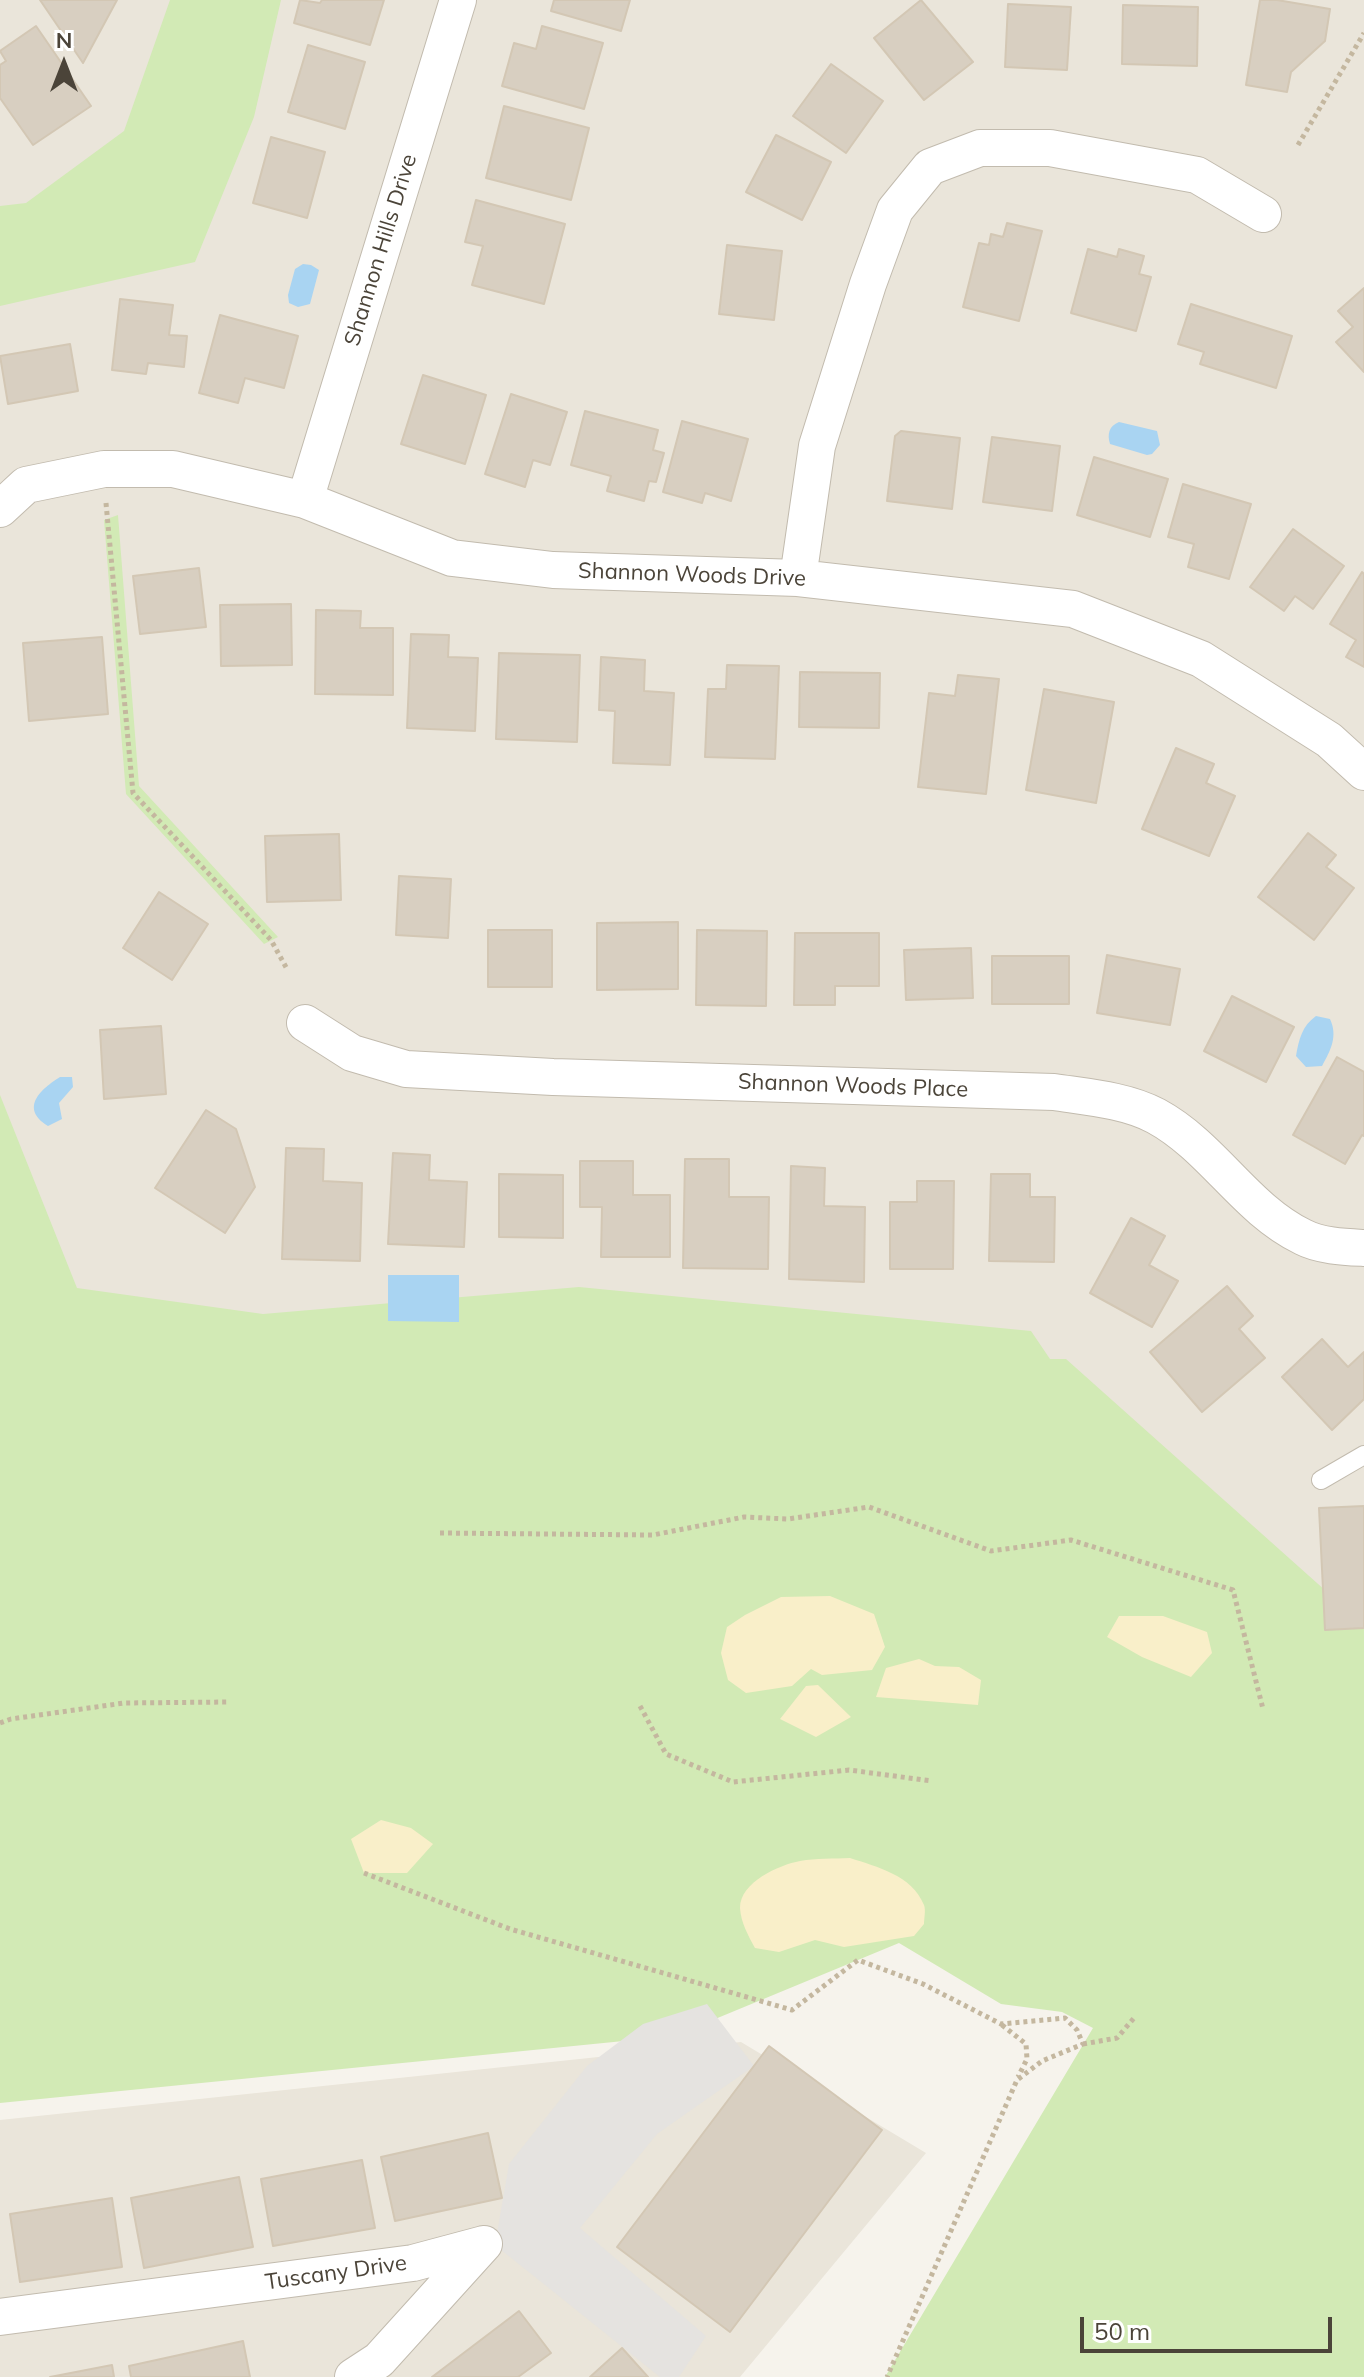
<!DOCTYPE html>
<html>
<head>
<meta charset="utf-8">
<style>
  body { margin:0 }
  #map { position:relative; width:1364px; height:2377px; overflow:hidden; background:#f6f3ec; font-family:Mulish,sans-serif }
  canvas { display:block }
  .north { position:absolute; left:24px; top:24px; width:80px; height:80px; -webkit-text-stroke:6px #fff; paint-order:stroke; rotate:0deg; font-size:22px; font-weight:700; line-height:32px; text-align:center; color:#4b4439 }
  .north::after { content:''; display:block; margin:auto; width:28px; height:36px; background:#4b4439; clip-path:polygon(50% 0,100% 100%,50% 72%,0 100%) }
  .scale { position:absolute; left:1080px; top:2317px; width:252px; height:36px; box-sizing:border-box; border:4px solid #4b4439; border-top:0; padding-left:10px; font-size:24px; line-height:28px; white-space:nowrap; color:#4b4439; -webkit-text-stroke:6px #fff; paint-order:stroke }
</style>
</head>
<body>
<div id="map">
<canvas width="1364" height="2377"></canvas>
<div class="north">N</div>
<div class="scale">50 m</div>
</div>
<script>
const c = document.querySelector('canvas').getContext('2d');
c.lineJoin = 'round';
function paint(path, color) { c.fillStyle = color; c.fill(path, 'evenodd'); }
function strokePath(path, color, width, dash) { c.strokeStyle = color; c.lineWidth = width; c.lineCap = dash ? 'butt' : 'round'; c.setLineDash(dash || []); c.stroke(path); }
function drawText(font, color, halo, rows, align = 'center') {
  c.font = font + ' Mulish,sans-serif'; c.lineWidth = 6; c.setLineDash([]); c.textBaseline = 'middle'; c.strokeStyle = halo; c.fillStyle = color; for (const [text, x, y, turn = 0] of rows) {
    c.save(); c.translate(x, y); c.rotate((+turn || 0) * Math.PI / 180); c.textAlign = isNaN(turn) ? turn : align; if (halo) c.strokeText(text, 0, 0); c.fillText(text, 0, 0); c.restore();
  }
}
const residential = new Path2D(`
  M 0,0 L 1364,0 L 1364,1625 L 344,1390 L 0,1322 Z
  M 741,2042 L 926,2153 L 740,2377 L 0,2377 L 0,2120 Z`);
const green = new Path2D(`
  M 170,0 L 281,0 L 254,117 L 195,262 L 0,306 L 0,206 L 26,203 L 124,131 Z
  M 118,515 L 139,786 L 278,937 L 264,944 L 126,794 L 104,520 Z
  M 0,1095 L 77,1288 L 263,1314 L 579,1287 L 1031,1331 L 1050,1359 L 1066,1359 L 1364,1625 L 1364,2377 L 885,2377 L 1093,2028 L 1062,2012 L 1001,2004 L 899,1943 L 674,2036 L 0,2103 Z`);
const sand = new Path2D(`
  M 830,1596 L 874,1614 L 885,1647 L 872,1670 L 822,1675 L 811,1669 L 792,1686 L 746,1693 L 728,1680 L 721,1653 L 727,1627 L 745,1615 L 781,1597 Z
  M 1119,1616 L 1163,1616 L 1207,1632 L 1212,1653 L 1191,1677 L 1142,1657 L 1107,1637 Z
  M 919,1659 L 935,1666 L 959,1667 L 981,1680 L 978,1705 L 876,1697 L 886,1668 Z
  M 818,1685 L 851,1717 L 816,1737 L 780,1719 L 806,1686 Z
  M 381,1820 L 411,1828 L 433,1844 L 407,1873 L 364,1873 L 351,1839 Z
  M 850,1858 C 877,1867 912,1875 924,1905 C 926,1910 924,1919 924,1924 L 914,1936 L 844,1947 L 815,1940 L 779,1952 L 755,1948 C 748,1935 741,1923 740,1908 C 740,1882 779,1865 800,1861 C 816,1858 834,1859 850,1858 Z`);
const parking = new Path2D(`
  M 707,2004 L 754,2066 L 657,2134 L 580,2228 L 706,2336 L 679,2377 L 660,2377 L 495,2245 L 509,2164 L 587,2066 L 643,2024 Z`);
const water = new Path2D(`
  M 303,264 L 311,265 L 319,270 L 310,304 L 298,307 L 289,303 L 288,295 L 295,269 Z
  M 1119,422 L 1157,431 L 1160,445 L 1152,454 L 1147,455 L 1110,444 C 1107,434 1109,426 1119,422 Z
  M 1316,1016 L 1330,1019 C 1338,1036 1331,1050 1322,1066 L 1306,1067 L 1296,1056 C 1299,1039 1302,1026 1316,1016 Z
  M 60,1077 L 72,1077 L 73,1087 L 59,1103 L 62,1119 L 48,1126 C 19,1108 41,1089 60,1077 Z
  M 388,1275 L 459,1275 L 459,1322 L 388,1321 Z`);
const building = new Path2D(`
  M 40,0 L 117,0 L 83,63 Z
  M 300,0 L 320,3 L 322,0 L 384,0 L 370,45 L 294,23 Z
  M 554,0 L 630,0 L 621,31 L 551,11 Z
  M 921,0 L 973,62 L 924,100 L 874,38 Z
  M 1260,0 L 1277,0 L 1330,9 L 1325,41 L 1291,72 L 1287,92 L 1246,85 Z
  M 1008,4 L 1071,7 L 1067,70 L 1005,67 Z
  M 1123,5 L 1198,7 L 1197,66 L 1122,64 Z
  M 36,26 L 91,106 L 33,145 L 0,98 L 0,65 L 6,61 L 0,51 Z
  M 542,26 L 603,43 L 584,109 L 502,86 L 514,43 L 536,49 Z
  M 308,45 L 365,62 L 345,129 L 288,112 Z
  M 831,64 L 883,101 L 846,153 L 793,116 Z
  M 504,106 L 589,128 L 571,200 L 486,178 Z
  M 776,135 L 831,162 L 802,220 L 746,192 Z
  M 271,137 L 325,152 L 307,218 L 253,203 Z
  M 476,200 L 565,224 L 544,304 L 472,285 L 483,246 L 465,242 Z
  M 1007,223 L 1042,231 L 1019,321 L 963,307 L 979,243 L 989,245 L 991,234 L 1003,237 Z
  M 727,245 L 782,251 L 774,320 L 719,314 Z
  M 1088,249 L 1117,257 L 1119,249 L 1144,256 L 1139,274 L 1151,277 L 1136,331 L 1071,313 Z
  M 1364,288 L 1364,372 L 1336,342 L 1353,327 L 1338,311 Z
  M 120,299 L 173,305 L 169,335 L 187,336 L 184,367 L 148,363 L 146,374 L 112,370 Z
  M 1191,304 L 1292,336 L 1276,388 L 1200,364 L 1204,352 L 1178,344 Z
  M 220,315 L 298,336 L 284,388 L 245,378 L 238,403 L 199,393 Z
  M 70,344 L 78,391 L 8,404 L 0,356 Z
  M 423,375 L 486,395 L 465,464 L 401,444 Z
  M 511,394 L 567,412 L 550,465 L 533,460 L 525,487 L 485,474 Z
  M 585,411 L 658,430 L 653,450 L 664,453 L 656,482 L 649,481 L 644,501 L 607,491 L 611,476 L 571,465 Z
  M 682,421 L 748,439 L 731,501 L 705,493 L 702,503 L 663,492 Z
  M 901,431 L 960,438 L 952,509 L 887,501 L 895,436 Z
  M 992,437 L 1060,446 L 1052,511 L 983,502 Z
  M 1094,457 L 1168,479 L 1150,537 L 1077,515 Z
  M 1183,484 L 1251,504 L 1229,579 L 1188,567 L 1194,544 L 1168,537 Z
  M 1293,529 L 1344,566 L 1313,609 L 1295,596 L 1284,611 L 1250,587 Z
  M 199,568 L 206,627 L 140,634 L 133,576 Z
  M 1362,572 L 1364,574 L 1364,667 L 1346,657 L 1356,640 L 1330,624 Z
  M 291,604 L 292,665 L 221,666 L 220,605 Z
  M 316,610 L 361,611 L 360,628 L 393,628 L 393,695 L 315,694 Z
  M 411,634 L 449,635 L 448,657 L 478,658 L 475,731 L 407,728 Z
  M 102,637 L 108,714 L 29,721 L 23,643 Z
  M 499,653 L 580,655 L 577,742 L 496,739 Z
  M 601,657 L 645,660 L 644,691 L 674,693 L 670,765 L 613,763 L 615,711 L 599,710 Z
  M 727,665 L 779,666 L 775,759 L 705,757 L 708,689 L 726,689 Z
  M 800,672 L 880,673 L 879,728 L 799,727 Z
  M 958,675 L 999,679 L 986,794 L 918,787 L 929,693 L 955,696 Z
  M 1044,689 L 1114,702 L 1096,803 L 1026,790 Z
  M 1176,748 L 1214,764 L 1206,783 L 1235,796 L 1209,856 L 1142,829 Z
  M 1308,833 L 1336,855 L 1326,867 L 1354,888 L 1314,940 L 1258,897 Z
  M 339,834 L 341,900 L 267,902 L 265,836 Z
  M 399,876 L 451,879 L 448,938 L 396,935 Z
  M 159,892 L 208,924 L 172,980 L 123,948 Z
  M 678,922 L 678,989 L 597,990 L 597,923 Z
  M 488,930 L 552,930 L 552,987 L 488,987 Z
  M 697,930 L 767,931 L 766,1006 L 696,1005 Z
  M 795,933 L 879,933 L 879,986 L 835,986 L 835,1005 L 794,1005 Z
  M 971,948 L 973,998 L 906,1000 L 904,950 Z
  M 1107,955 L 1180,969 L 1170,1025 L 1097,1013 Z
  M 992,956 L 1069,956 L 1069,1004 L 992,1004 Z
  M 1232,996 L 1294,1027 L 1266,1082 L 1204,1051 Z
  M 161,1026 L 166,1094 L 104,1099 L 100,1030 Z
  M 1337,1057 L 1364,1072 L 1364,1136 L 1362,1135 L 1345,1164 L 1293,1135 Z
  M 206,1110 L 236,1129 L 255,1187 L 225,1233 L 155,1188 Z
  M 286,1148 L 324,1149 L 323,1181 L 362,1183 L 360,1261 L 282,1259 Z
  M 393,1153 L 430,1155 L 429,1180 L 467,1182 L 464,1247 L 388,1244 Z
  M 685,1159 L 729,1159 L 729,1197 L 769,1197 L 768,1269 L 683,1268 Z
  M 580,1161 L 633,1161 L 633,1195 L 670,1195 L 670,1257 L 601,1257 L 602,1207 L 580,1207 Z
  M 791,1166 L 825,1168 L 824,1206 L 865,1207 L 864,1282 L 789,1279 Z
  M 499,1174 L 563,1175 L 563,1238 L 499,1237 Z
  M 991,1174 L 1030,1174 L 1030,1197 L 1055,1197 L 1054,1262 L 989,1261 Z
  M 917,1181 L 954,1181 L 953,1269 L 890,1269 L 890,1202 L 917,1202 Z
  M 1131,1218 L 1165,1236 L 1149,1265 L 1178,1281 L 1152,1327 L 1090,1293 Z
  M 1227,1286 L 1253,1316 L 1239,1329 L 1265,1358 L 1202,1412 L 1150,1352 Z
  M 1322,1339 L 1348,1367 L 1364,1352 L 1364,1399 L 1332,1430 L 1282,1377 Z
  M 1364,1506 L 1364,1628 L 1325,1630 L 1319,1508 Z
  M 769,2046 L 882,2130 L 730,2332 L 617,2247 Z
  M 488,2133 L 502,2198 L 395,2221 L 381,2157 Z
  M 362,2160 L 375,2228 L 273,2246 L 261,2179 Z
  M 239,2177 L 253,2247 L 144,2268 L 131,2198 Z
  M 112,2198 L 122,2267 L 20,2282 L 10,2214 Z
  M 519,2311 L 551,2353 L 518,2377 L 432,2377 Z
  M 243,2341 L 250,2377 L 131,2377 L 129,2366 Z
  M 622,2348 L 648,2377 L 590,2377 Z
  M 112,2365 L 114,2377 L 50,2377 Z`);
const path = new Path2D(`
  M 1298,145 L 1364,33
  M 106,503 L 133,793 L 271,940 L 287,969
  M 440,1533 L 653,1535 L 744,1517 L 788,1519 L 869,1507 L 991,1551 L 1071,1540 L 1233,1590 L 1263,1709
  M 640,1706 L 666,1754 L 733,1782 L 849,1770 L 932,1781
  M 0,1723 L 11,1719 L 124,1703 L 228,1702
  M 364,1873 L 510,1929 L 792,2010 L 858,1960 L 923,1984 L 1001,2024 L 1065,2018 L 1077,2030 L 1083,2044 L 1042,2061 L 1017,2080 L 887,2377
  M 1002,2025 L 1026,2044 L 1027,2059 L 1018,2077
  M 1083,2044 L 1117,2038 L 1134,2018`);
const service = new Path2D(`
  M 1321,1480 L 1364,1455`);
const minor = new Path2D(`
  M 305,500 L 458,0
  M 0,509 L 26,485 L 104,469 L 173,469 L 305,500 L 452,558 L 553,570 L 798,578 L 1073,609 L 1201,659 L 1329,740 L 1364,772
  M 798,578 L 817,446 L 868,284 L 895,210 L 930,167 L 980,148 L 1050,148 L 1197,175 L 1263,214
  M 305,1023 L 352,1053 L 406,1069 L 553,1077 L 1054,1092 C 1087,1097 1126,1100 1156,1116 C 1213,1147 1245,1209 1303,1237 C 1320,1246 1345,1247 1364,1248
  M 0,2317 L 413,2263 L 484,2244
  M 353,2377 L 379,2360 L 484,2244`);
const streetNames = [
  ["Shannon Hills Drive",381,250,-73],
  ["Shannon Woods Drive",692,575,2],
  ["Shannon Woods Place",853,1086,2],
  ["Tuscany Drive",336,2273,-8]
];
paint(residential, '#eae5da');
paint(green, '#d2eab5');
paint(sand, '#f9efc9');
paint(parking, '#e5e3e0');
paint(water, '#a9d4f2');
paint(building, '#d8cfc1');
strokePath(building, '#d3c7b4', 2);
strokePath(service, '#c2bbae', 20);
strokePath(minor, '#c2bbae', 38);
strokePath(path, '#c4b79f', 5, [4, 4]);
strokePath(service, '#fff', 18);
strokePath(minor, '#fff', 36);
drawText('22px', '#4b4439', '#fff', streetNames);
</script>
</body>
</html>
